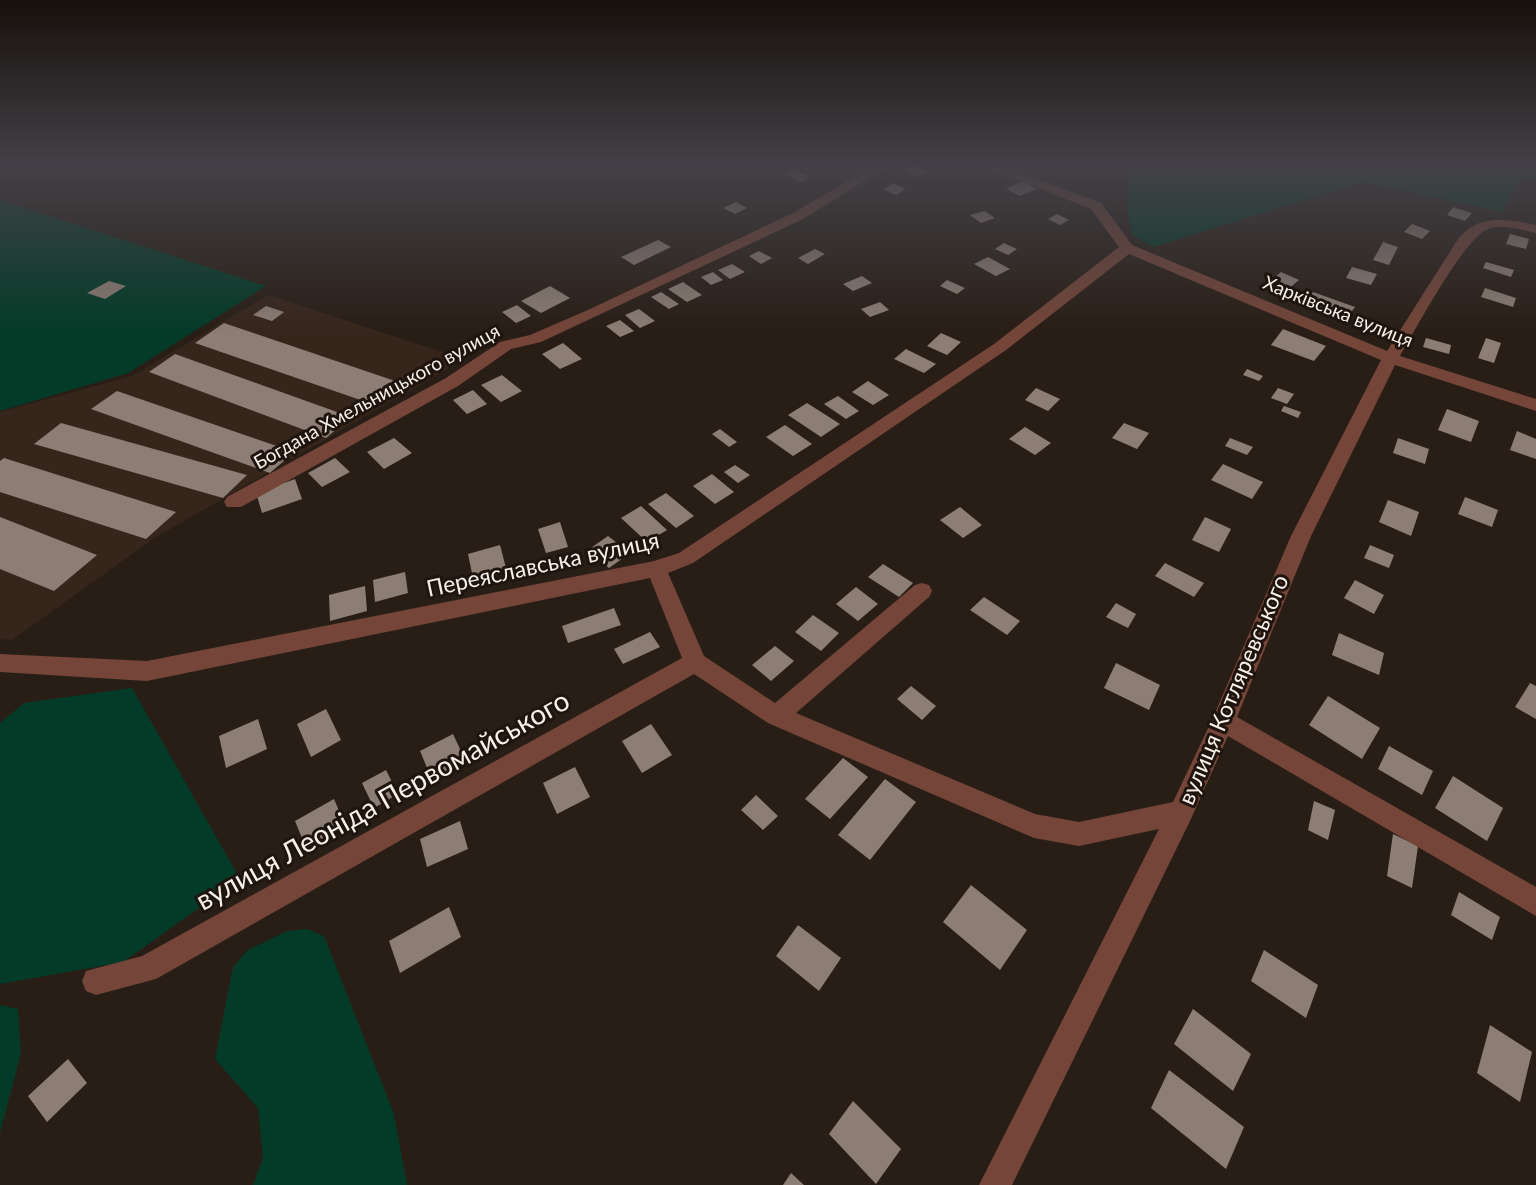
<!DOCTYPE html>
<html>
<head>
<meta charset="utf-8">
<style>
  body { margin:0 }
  canvas { display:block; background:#291e16 }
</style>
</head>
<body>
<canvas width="1536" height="1185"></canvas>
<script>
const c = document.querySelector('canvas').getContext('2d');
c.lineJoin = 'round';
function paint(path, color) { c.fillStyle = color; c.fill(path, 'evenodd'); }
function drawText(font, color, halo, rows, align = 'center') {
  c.font = font + ' Lato,sans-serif'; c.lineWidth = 6; c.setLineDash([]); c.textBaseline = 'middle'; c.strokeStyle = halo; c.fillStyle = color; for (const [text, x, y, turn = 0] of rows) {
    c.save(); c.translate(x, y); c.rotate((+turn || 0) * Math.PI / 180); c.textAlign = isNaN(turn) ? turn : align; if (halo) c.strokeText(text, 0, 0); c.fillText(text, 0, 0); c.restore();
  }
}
const built = new Path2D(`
  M 268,295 L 464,359 L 153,539 L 12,640 L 0,639 L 0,412 L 132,376 Z`);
const green = new Path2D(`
  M 1129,167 L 1536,167 L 1536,179 L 1518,181 L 1502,212 L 1363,182 L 1153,247 L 1132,235 L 1127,208 Z
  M 0,200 L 266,286 L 128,373 L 0,411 Z
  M 132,688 L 240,879 L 123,962 L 0,984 L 0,723 L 24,703 Z
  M 307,929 L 324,936 L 394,1114 L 407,1185 L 253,1185 L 263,1158 L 258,1108 L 215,1059 L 233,967 L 248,950 L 287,931 Z
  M 0,1005 L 18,1009 L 21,1053 L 0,1133 Z`);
const building = new Path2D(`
  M 914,167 L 919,167 L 928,172 L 916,176 L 905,170 Z
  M 793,169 L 810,177 L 801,182 L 784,174 Z
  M 1023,181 L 1037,189 L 1020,196 L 1006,189 Z
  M 893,183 L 906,189 L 896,195 L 883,189 Z
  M 736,202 L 747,208 L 735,214 L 723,208 Z
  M 1453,207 L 1472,213 L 1465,221 L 1447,215 Z
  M 985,211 L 995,218 L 981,223 L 970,215 Z
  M 1057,214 L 1069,220 L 1060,225 L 1048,219 Z
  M 1412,224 L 1430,231 L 1422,239 L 1404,232 Z
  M 1510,234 L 1529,239 L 1526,249 L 1506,244 Z
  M 658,240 L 671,247 L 634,265 L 621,257 Z
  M 1383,242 L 1398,247 L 1389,265 L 1373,260 Z
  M 1004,243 L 1017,249 L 1008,255 L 995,249 Z
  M 815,249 L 825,254 L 808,264 L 798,258 Z
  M 759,251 L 772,258 L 761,264 L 749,256 Z
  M 988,257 L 1010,269 L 996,276 L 974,264 Z
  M 1486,262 L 1514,270 L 1511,277 L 1483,268 Z
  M 732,264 L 745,272 L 730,279 L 718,270 Z
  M 1352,267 L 1377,274 L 1371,285 L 1346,278 Z
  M 713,272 L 723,280 L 711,285 L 701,277 Z
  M 1281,272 L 1299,280 L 1287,290 L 1269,282 Z
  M 862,276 L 872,283 L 853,291 L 843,284 Z
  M 947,280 L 965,288 L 957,294 L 940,286 Z
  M 109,281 L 126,286 L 105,299 L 87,293 Z
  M 683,282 L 702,295 L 687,302 L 668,289 Z
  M 550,286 L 570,298 L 541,313 L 521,301 Z
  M 1485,288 L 1516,298 L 1513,307 L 1481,297 Z
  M 661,292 L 679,304 L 669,309 L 651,297 Z
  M 1313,292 L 1355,307 L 1346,319 L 1304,304 Z
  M 880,302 L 889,310 L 870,317 L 861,309 Z
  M 517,305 L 531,316 L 516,323 L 502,312 Z
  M 266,306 L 284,312 L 272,321 L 253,315 Z
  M 639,309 L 655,321 L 640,328 L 625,315 Z
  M 620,320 L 634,331 L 620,337 L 606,326 Z
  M 224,323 L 401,383 L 375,405 L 195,343 Z
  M 1283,329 L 1326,346 L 1314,361 L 1271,345 Z
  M 941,333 L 961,342 L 947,355 L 927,346 Z
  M 1426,338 L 1451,345 L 1449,354 L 1423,347 Z
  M 1486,338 L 1501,343 L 1494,363 L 1478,358 Z
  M 563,343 L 582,359 L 560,369 L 542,354 Z
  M 906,349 L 936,364 L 924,373 L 894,359 Z
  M 175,354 L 351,417 L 326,438 L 149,372 Z
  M 1247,369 L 1263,376 L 1259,381 L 1243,375 Z
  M 502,375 L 522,391 L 501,402 L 481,385 Z
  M 868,381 L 889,395 L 873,405 L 852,392 Z
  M 1036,388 L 1060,399 L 1048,411 L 1025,400 Z
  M 1278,388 L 1294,394 L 1287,404 L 1271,398 Z
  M 473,390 L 487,404 L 467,414 L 453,400 Z
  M 117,391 L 294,452 L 270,473 L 91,409 Z
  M 838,396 L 859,411 L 846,419 L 824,404 Z
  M 807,403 L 840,424 L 821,437 L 788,415 Z
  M 1284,406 L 1301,412 L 1298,418 L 1281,411 Z
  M 1447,409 L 1479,421 L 1471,442 L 1438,430 Z
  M 61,423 L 247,475 L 223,498 L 34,444 Z
  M 1124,423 L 1149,433 L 1137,449 L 1112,438 Z
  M 785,425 L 812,444 L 793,456 L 766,437 Z
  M 1025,427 L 1051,443 L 1035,455 L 1009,439 Z
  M 720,429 L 737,442 L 729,447 L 712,434 Z
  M 1517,431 L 1536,439 L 1536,459 L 1510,450 Z
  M 394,438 L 412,453 L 384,469 L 367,452 Z
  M 1230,438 L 1253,447 L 1247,455 L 1225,446 Z
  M 1398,438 L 1429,449 L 1425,464 L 1393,453 Z
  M 4,458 L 176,512 L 146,539 L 0,492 L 0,461 Z
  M 335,458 L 350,472 L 322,487 L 308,473 Z
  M 1223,464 L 1263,482 L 1252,499 L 1211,480 Z
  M 735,465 L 750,475 L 738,483 L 724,472 Z
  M 712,474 L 734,492 L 715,504 L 693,486 Z
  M 295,479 L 302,499 L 262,513 L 256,493 Z
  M 666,493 L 694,516 L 676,528 L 648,504 Z
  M 1465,497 L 1498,510 L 1492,527 L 1458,514 Z
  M 1388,500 L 1419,512 L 1411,536 L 1379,522 Z
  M 641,506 L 667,530 L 647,542 L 621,518 Z
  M 960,507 L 982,525 L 963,538 L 940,520 Z
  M 0,517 L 97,555 L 54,591 L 0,569 Z
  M 1205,517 L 1231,529 L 1219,552 L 1192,540 Z
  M 560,522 L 568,547 L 546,553 L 538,529 Z
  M 608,536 L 630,553 L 609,568 L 588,550 Z
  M 500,545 L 506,568 L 473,578 L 468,554 Z
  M 1370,545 L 1394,555 L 1389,568 L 1364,558 Z
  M 1165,563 L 1204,583 L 1194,597 L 1155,576 Z
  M 883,564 L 913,583 L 899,597 L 868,577 Z
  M 405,572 L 408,593 L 375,602 L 373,580 Z
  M 1355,580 L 1384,595 L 1374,614 L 1344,598 Z
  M 365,586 L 367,611 L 330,621 L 329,595 Z
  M 856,587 L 878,604 L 858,621 L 836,604 Z
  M 984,597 L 1020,621 L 1007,635 L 970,610 Z
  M 1116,603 L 1136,614 L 1128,628 L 1106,617 Z
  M 614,608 L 621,625 L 568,643 L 562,626 Z
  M 813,615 L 839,633 L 821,651 L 795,632 Z
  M 650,632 L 660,647 L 623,664 L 614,649 Z
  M 1339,633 L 1384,653 L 1379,675 L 1332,655 Z
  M 775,646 L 794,661 L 771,681 L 752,665 Z
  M 1116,663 L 1160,685 L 1149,710 L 1104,688 Z
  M 1530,683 L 1536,686 L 1536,719 L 1515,707 Z
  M 911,686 L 936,706 L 922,720 L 897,699 Z
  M 1328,696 L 1380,728 L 1362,759 L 1309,725 Z
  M 326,709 L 341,740 L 311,757 L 297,724 Z
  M 258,719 L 267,749 L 226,768 L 219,736 Z
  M 651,724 L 672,755 L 642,773 L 622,741 Z
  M 453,734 L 467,764 L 433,782 L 420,751 Z
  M 1389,746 L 1433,771 L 1422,795 L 1378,769 Z
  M 843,758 L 868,777 L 830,819 L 805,799 Z
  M 575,767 L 590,797 L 557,814 L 543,783 Z
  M 386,770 L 398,794 L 374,808 L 362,783 Z
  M 1453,776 L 1503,808 L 1487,841 L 1435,808 Z
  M 885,779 L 916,802 L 870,860 L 838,835 Z
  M 756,795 L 778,816 L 763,830 L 741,810 Z
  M 334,799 L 345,825 L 306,848 L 295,821 Z
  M 1314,801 L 1335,810 L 1328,840 L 1308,830 Z
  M 460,821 L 468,849 L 427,867 L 420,839 Z
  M 1393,834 L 1418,846 L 1412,888 L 1387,876 Z
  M 971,885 L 1027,930 L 1000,970 L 943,922 Z
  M 1459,892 L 1500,917 L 1492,940 L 1451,915 Z
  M 449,907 L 461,937 L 400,973 L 389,941 Z
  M 798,925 L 841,958 L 819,991 L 776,956 Z
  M 1264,950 L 1318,985 L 1306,1018 L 1251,981 Z
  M 1193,1009 L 1251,1054 L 1233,1091 L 1174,1044 Z
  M 1490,1025 L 1532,1052 L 1520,1102 L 1477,1073 Z
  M 68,1059 L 87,1083 L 47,1122 L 28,1096 Z
  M 1169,1070 L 1244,1127 L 1226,1169 L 1151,1108 Z
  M 853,1101 L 901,1149 L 876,1184 L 829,1134 Z
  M 791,1173 L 804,1185 L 783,1185 Z`);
const street = new Path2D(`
  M 872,167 L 887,167 L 803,219 L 541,342 L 511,349 L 458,386 L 241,507 L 227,507 L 224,502 L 227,497 L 446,378 L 500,342 L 530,335 L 588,310 L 793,213 Z
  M 986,167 L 1004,167 L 1101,203 L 1132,245 L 1387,351 L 1458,239 C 1479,213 1507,219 1536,225 L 1536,233 C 1522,230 1503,223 1488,229 C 1464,238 1416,329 1400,356 L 1536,399 L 1536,411 L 1395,365 L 1311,536 L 1237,717 L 1536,887 L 1536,916 L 1228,736 L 1190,821 L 1012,1185 L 979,1185 L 1159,829 L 1079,846 L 1034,838 L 768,723 L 694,674 L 156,979 L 96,995 L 86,991 L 82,981 L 86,971 L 142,956 L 682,658 L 650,578 L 147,681 L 0,672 L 0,654 L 147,661 L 654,561 L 679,553 L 994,344 L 1119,247 L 1091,209 ZM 1129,254 L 1381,360 L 1291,536 L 1212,720 L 1173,802 L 1079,822 L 1035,814 L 796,713 L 929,597 L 932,591 L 929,585 L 922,583 L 915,585 L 775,703 L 704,656 L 668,573 L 693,563 L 1006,350 Z`);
const farStreetnames = [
  ["Харківська вулиця",1338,312,22],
  ["Богдана Хмельницького вулиця",377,397,-29]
];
const streetNames = [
  ["Переяславська вулиця",543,565,-12],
  ["вулиця Котляревського",1234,690,-67]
];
const nearStreetnames = [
  ["вулиця Леоніда Первомайського",383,801,-29]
];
paint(built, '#36251b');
paint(green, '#033b28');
paint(building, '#8d7e75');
paint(street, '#744538');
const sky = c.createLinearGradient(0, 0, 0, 333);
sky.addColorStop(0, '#17100c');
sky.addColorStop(0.5, '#434147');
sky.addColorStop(1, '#43414700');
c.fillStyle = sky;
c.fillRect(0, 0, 1536, 333);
drawText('19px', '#f7efea', '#1f140e', farStreetnames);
drawText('23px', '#f7efea', '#1f140e', streetNames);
drawText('28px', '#f7efea', '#1f140e', nearStreetnames);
</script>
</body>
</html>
